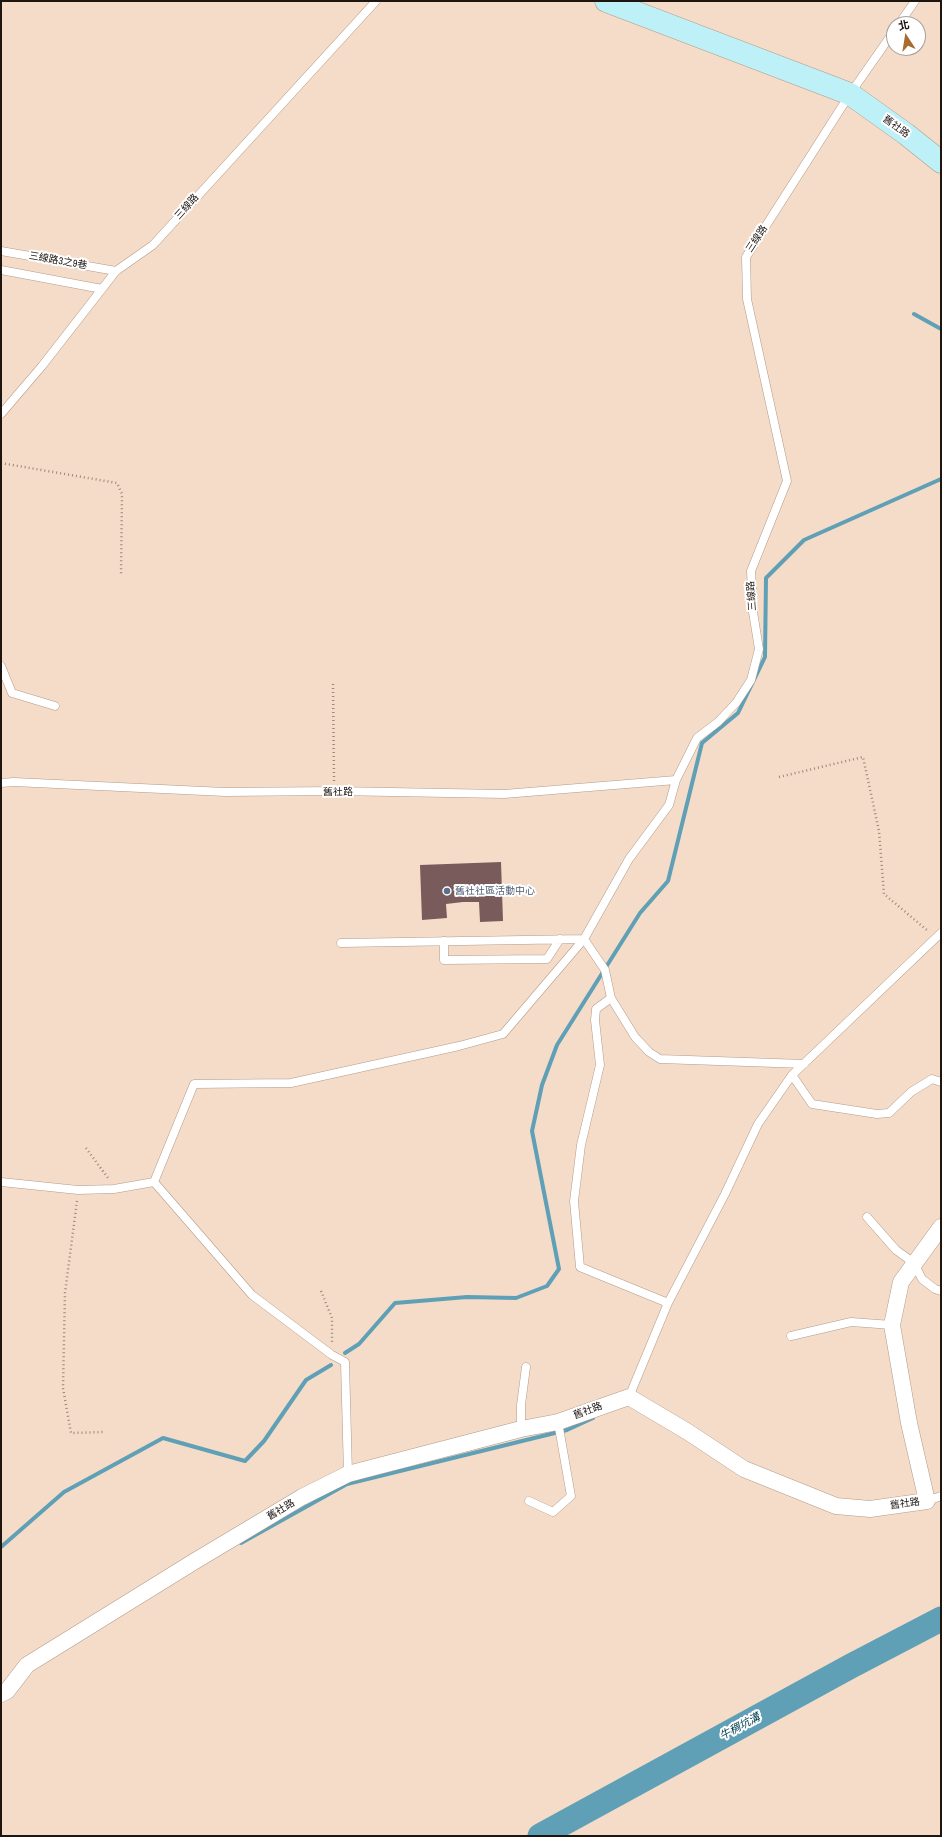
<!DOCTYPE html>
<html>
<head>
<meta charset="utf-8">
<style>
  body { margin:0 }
  #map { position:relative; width:942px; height:1837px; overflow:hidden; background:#f5dcc9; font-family:"Archivo Narrow","Noto Sans TC",sans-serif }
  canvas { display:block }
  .frame { position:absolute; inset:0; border:2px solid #1e150f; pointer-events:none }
  .north { position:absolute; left:886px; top:16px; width:40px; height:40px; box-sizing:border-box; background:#fff; border:1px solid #a5a19f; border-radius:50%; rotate:348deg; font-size:11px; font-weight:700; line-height:16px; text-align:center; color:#1e150f }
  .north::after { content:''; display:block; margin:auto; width:14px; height:18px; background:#a86c2f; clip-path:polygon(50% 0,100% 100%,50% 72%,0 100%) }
</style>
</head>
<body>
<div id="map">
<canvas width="942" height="1837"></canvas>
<div class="frame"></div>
<div class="north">北</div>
</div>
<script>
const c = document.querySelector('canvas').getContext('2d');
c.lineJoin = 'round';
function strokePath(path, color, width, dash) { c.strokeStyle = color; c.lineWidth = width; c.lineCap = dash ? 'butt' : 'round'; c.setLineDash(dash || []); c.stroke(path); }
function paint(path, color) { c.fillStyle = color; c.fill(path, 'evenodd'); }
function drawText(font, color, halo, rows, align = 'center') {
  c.font = font + ' "Archivo Narrow","Noto Sans TC",sans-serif'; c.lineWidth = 4; c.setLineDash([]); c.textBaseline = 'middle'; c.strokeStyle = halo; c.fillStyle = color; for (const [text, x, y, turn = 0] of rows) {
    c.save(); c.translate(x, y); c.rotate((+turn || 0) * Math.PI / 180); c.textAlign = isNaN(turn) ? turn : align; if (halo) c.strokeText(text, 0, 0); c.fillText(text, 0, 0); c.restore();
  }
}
const stream = new Path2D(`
  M 914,314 L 941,329
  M 345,1353 L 359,1344 L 395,1303 L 467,1297 L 516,1298 L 547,1286 L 559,1269 L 532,1131 L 542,1085 L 557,1045 L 640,913 L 668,881 L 702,743 L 738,713 L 765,657 L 766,578 L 804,540 L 941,479
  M 241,1543 L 347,1484 L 567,1430 L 593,1418
  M 1,1547 L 64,1492 L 163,1438 L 245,1461 L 264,1441 L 306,1380 L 331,1365`);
const river = new Path2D(`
  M 540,1836 L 851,1666 L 941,1619`);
const building = new Path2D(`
  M 501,862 L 503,921 L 480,922 L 479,902 L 463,902 L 446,904 L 447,918 L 422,920 L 420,865 Z`);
const path = new Path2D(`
  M 1,463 L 117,483 L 122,494 L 121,575
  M 333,684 L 334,781
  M 779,777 L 863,757 L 879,831 L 884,894 L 928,931
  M 86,1148 L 108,1178
  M 77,1201 L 65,1293 L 63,1388 L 71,1433 L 104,1432
  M 321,1291 L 332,1318 L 332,1343`);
const lane = new Path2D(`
  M 899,24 L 915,1
  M 1,251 L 116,271
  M 1,270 L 102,289
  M 1,414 L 42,366 L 116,271 L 153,245 L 376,1
  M 1,666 L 12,693 L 55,706
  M 1,783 L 14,782 L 225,792 L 334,791 L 504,794 L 676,780
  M 444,941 L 444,960 L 547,959 L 560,939
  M 341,943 L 584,939 L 605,970 L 611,998 L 635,1037 L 649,1052 L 660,1059 L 804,1064
  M 611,998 L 596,1009 L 595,1020 L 600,1065 L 581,1145 L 574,1201 L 580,1267 L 668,1303
  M 792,1075 L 812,1104 L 877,1114 L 889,1113 L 911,1092 L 932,1079 L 941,1082
  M 1,1182 L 78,1190 L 114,1189 L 154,1182
  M 867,1217 L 896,1250 L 914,1263 L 922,1279 L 935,1289 L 941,1291
  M 791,1336 L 851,1322 L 892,1325
  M 629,1397 L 668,1303 L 725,1194 L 758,1124 L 792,1075 L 941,933
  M 521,1429 L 521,1405 L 526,1367
  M 348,1474 L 345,1362 L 332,1355 L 252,1295 L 154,1182 L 194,1084 L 291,1083 L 459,1046 L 503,1034 L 584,939 L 629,859 L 669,805 L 676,780 L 697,738 L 718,722 L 736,703 L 751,680 L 759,649 L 753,612 L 751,571 L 787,481 L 747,299 L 746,257 L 850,94 L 894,31
  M 529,1501 L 553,1512 L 571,1496 L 558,1422
  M 927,1501 L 941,1496`);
const street = new Path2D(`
  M 1,1694 L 7,1691 L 27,1665 L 195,1561 L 302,1497 L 348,1474 L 521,1429 L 558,1422 L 629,1397 L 688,1432 L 744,1469 L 836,1506 L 870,1509 L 927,1501 L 909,1423 L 892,1325 L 901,1282 L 941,1227`);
const secondary = new Path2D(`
  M 606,1 L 850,94 L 906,134 L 941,162`);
const markers = [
  [447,891,4,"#5c6f8a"]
];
const streetNames = [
  ["舊社路",896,127,36],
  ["三線路",187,207,-48],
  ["三線路",757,239,-57],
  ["三線路3之9巷",58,261,10],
  ["三線路",752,596,-94],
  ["舊社路",338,792],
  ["舊社路",588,1411,-20],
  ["舊社路",905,1504,-8],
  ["舊社路",281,1510,-31]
];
const serviceNames = [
  ["舊社社區活動中心",455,891]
];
const waterNames = [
  ["牛稠坑溝",740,1727,-28]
];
strokePath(stream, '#5fa0b6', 4);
strokePath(river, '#5fa0b6', 25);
paint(building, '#785b5a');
strokePath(lane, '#b29b89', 9);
strokePath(street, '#b29b89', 17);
strokePath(secondary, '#b29b89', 23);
strokePath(path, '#9a887a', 2.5, [1, 3]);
strokePath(lane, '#fff', 8);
strokePath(street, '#fff', 16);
strokePath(secondary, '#bdf0f7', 22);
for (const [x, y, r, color] of markers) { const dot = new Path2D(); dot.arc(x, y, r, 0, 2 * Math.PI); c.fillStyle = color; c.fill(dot); strokePath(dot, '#fff', 1.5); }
drawText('10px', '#1e150f', '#fff', streetNames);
drawText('10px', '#4e5e75', '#fff', serviceNames, 'left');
drawText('italic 11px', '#013f4f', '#fff', waterNames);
</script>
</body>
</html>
